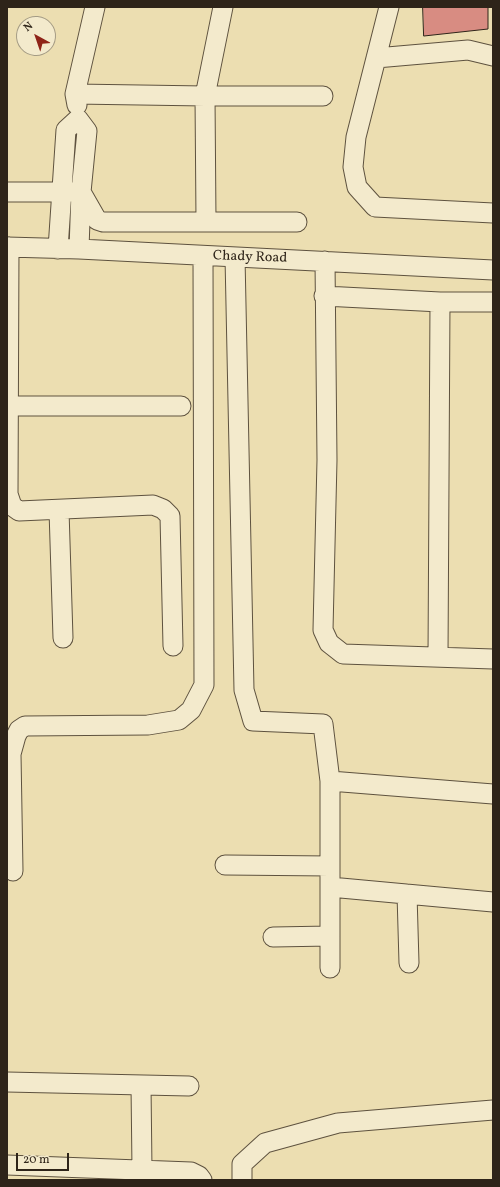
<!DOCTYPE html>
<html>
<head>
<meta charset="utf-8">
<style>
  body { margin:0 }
  #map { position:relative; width:500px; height:1187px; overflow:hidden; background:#ecdeb1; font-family:Vollkorn,serif }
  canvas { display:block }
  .frame { position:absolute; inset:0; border:8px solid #2e2419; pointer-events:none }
  .north { position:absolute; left:16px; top:16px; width:40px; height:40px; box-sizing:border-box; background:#f3eacc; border:1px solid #a49b84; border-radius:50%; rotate:320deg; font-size:11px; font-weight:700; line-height:16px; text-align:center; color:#2e2419 }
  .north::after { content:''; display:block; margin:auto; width:14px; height:18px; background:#8f2418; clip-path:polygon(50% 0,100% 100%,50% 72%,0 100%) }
  .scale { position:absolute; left:16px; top:1153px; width:53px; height:18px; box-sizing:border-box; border:2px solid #2e2419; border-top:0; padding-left:5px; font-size:12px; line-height:14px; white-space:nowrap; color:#2e2419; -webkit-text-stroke:3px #f3eacc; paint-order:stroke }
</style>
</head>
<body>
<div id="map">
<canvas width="500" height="1187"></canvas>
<div class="frame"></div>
<div class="north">N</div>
<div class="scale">20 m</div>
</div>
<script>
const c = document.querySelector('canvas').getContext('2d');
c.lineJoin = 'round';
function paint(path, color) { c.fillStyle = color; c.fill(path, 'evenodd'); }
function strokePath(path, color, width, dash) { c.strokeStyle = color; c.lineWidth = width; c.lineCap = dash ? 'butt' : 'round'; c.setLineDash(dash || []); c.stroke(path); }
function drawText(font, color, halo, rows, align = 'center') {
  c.font = font + ' Vollkorn,serif'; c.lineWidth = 3; c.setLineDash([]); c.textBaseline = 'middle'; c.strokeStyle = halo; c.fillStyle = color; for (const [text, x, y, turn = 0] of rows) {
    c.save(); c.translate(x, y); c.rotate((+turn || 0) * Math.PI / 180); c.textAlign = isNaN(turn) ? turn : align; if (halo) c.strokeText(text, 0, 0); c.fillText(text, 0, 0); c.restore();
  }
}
const building = new Path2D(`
  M 423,7 L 488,7 L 488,29 L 424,36 Z`);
const minor = new Path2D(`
  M 389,7 L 356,137 L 353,167 L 357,187 L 375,207 L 493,213
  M 376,58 L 468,50 L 493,56
  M 75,94 L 205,96 L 223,7
  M 77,105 L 75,94 L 95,7
  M 7,192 L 81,192 L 97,220 L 103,222 L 297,222
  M 206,221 L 205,96 L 323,96
  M 7,247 L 79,249 L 493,270
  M 9,247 L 8,494 L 12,506 L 19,511 L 153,505 L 163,509 L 170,516 L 173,646
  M 58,249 L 66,130 L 78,119 L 87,131 L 81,192 L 79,249
  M 235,257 L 244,690 L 253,721 L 323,724 L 330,781 L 330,887 L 493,902
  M 325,261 L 327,460 L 323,630 L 329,643 L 343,654 L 493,659
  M 324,296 L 440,302 L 493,302
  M 8,406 L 181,406
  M 59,510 L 63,638
  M 438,657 L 440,302
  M 330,781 L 493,794
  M 225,865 L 330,866
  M 13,871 L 11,754 L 16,736 L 19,730 L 25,726 L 148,725 L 179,720 L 191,710 L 204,685 L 203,256
  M 407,894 L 409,963
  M 273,937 L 330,936
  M 330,968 L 330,887
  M 7,1082 L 189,1086
  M 141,1085 L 142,1170
  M 7,1165 L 191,1172 L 199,1176 L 202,1180
  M 242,1180 L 242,1164 L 265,1143 L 338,1123 L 493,1110`);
const streetNames = [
  ["Chady Road",250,258,2]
];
paint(building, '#d88c82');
strokePath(building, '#2e2419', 1);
strokePath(minor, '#5e523f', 21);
strokePath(minor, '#f3eacc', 19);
drawText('14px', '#2e2419', '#f3eacc', streetNames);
</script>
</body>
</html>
